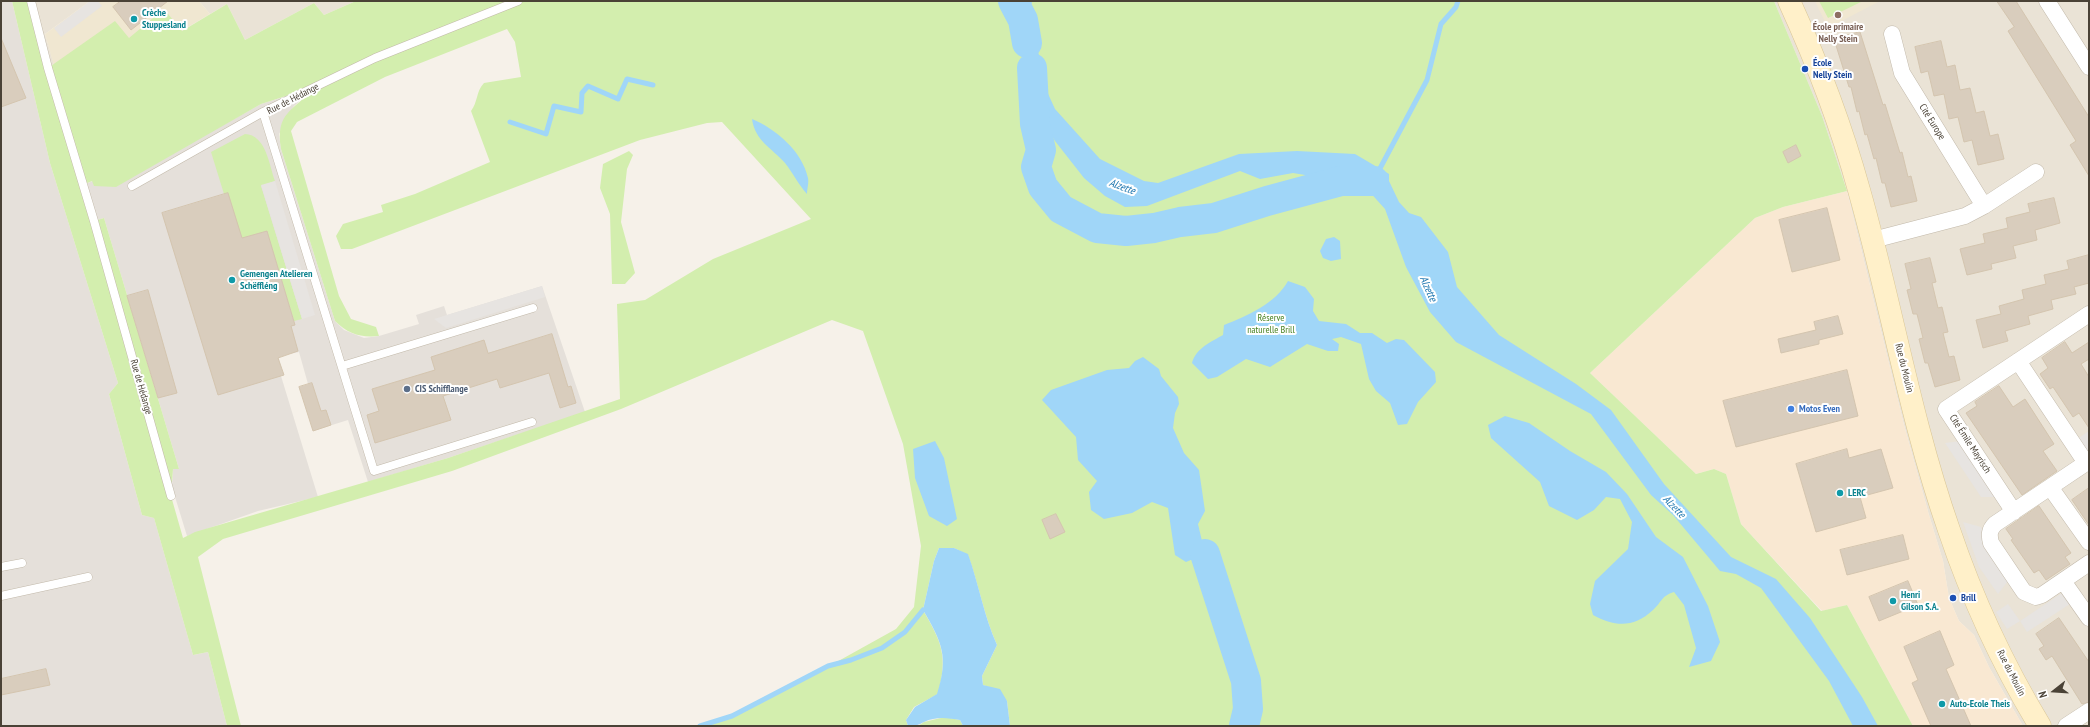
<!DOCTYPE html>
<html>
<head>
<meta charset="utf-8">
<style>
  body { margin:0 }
  #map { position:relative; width:2090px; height:727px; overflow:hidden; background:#f6f1e9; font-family:"PT Sans Narrow",sans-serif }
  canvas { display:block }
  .frame { position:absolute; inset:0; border:2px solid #4a4236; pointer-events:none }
  .north { position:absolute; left:2034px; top:671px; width:40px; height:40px; -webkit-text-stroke:3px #fff; paint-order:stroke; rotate:253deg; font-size:11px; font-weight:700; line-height:16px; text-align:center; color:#4a4236 }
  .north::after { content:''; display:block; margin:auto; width:14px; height:18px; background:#4a4236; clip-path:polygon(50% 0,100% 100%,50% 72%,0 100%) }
</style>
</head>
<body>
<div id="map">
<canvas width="2090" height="727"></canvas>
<div class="frame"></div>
<div class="north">N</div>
</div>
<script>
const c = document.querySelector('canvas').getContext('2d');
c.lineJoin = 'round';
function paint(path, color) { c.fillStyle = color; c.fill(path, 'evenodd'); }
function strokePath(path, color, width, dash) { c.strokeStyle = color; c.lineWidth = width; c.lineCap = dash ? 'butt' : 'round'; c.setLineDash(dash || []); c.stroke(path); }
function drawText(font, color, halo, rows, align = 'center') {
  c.font = font + ' "PT Sans Narrow",sans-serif'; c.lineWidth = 4; c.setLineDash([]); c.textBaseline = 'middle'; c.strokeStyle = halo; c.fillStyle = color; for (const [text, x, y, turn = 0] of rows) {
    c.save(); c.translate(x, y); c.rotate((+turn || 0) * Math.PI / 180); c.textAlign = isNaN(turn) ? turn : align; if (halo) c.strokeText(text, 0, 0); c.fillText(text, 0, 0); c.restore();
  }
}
const residential = new Path2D(`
  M 31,1 L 90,1 L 45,34 L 54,64 L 48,68 Z
  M 199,1 L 356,1 L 324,15 L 314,3 L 245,40 L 227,4 L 210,14 Z
  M 1774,1 L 2089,1 L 2089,726 L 2023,726 L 1989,667 L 1974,635 L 1959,621 L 1949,598 L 1943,561 L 1929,515 L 1904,425 L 1847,191 L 1822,116 Z`);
const commercial = new Path2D(`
  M 1847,191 L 1904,425 L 1929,515 L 1943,561 L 1949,598 L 1959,621 L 1974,635 L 1989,667 L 2023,726 L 1913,726 L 1847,605 L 1822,611 L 1741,524 L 1726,474 L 1714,469 L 1696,474 L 1590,373 L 1755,218 L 1783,207 Z`);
const industrial = new Path2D(`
  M 1,1 L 12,1 L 50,163 L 118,383 L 109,394 L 142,515 L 154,518 L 193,655 L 208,652 L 227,726 L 1,726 Z
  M 315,87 L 294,106 L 279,134 L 281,149 L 335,321 L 344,330 L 364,338 L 379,336 L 419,324 L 416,315 L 444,306 L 447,315 L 542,286 L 585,412 L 448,458 L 368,482 L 348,420 L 313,431 L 299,387 L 308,384 L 299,352 L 285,355 L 273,339 L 284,375 L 281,376 L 318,497 L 258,511 L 187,536 L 172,487 L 173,468 L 179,469 L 104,218 L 94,221 L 83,185 L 205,135 L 261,104 Z`);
const education = new Path2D(`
  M 90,1 L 199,1 L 210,14 L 64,101 L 45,34 Z
  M 1815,1 L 1880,1 L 1828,28 Z`);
const green = new Path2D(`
  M 12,1 L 31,1 L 48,68 L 115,21 L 129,38 L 164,9 L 182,31 L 227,4 L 245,40 L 314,3 L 324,15 L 356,1 L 1774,1 L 1822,116 L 1847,191 L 1783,207 L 1755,218 L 1590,373 L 1696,474 L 1714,469 L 1726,474 L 1741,524 L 1821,611 L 1847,605 L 1913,726 L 1010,726 L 1007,701 L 989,687 L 983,685 L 982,676 L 997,645 C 984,616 979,585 968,555 L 954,548 L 939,548 L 934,561 L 923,610 C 942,643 948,656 938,694 L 914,707 L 906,720 L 908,726 L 700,726 L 732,716 L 842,659 L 896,629 L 914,607 L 921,546 L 903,444 L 863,331 L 832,320 L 621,409 L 452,471 L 223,539 L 198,557 L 241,726 L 227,726 L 208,652 L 193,655 L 154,518 L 142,515 L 109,394 L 118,383 L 50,163 ZM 507,29 L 515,42 L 521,77 L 484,83 C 476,91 478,102 471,111 L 490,162 L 415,194 L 381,205 L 383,212 L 343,224 L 336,236 L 341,249 L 352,249 L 640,140 L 707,123 L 722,122 L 811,219 L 713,259 L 645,300 L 617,304 L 620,399 L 448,458 L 195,532 L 183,538 L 171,496 L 173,469 L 179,469 L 104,218 L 94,221 L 83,185 L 92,181 L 94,186 L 116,187 L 261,104 L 314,87 C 294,112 275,111 281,149 L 335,321 C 348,334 361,338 379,336 L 376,327 L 351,319 L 339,296 L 291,131 L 297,122 L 385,77 Z
  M 1819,1 L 1863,1 L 1828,18 Z
  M 245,134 C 266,135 269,164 275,181 L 261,186 L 302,319 L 294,321 L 267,231 L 242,238 L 224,194 L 211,152 Z
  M 629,151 L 633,155 L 627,169 L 621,222 L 635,273 L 625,284 L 612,284 L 610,214 L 600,188 L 603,164 Z
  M 945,717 L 960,720 L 963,726 L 918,726 L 924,722 Z`);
const parking = new Path2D(`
  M 90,1 L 98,1 L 102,6 L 61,37 L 54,28 Z
  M 275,181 L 315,315 L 302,319 L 261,185 Z
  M 542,286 L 545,297 L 446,328 L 434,319 Z
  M 2089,431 L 2089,449 L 2085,452 L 2077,439 Z
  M 1961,441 L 1999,497 L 1981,497 L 1945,443 Z
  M 1963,522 L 1981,527 L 1986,547 L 2008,581 L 1998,594 L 1979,567 Z
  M 2062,593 L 2070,604 L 2027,632 L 2020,621 L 2007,629 L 1996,612 L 2008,604 L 2020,621 Z`);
const water = new Path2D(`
  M 1017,1 L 1032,1 L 1029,21 L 1039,55 L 1039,74 L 1055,109 L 1100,159 L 1144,181 L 1158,183 L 1239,154 L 1297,151 L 1355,154 L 1389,174 L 1389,181 L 1399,202 L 1409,213 L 1421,217 L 1448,252 L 1457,287 L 1499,335 L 1576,384 L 1611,410 L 1664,484 L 1731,557 L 1776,579 L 1810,618 L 1862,697 L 1878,726 L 1853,726 L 1829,681 L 1761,588 L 1736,574 L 1720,571 L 1673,515 L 1651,495 L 1591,414 L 1456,342 L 1430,312 L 1406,267 L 1385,209 L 1367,189 L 1341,181 L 1293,173 L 1260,179 L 1240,171 L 1147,206 L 1125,207 L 1105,196 L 1084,178 L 1055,141 L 1043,120 L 1032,92 L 1027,58 L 1021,49 L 1014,4 Z
  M 752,119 C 776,129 802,151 808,178 C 809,183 807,189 807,194 C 798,184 793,173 785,163 C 772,148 755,141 752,119 Z
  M 1334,237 L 1340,241 L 1341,259 L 1331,261 L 1323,258 L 1320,251 L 1326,239 Z
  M 1288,281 L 1305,287 L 1314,299 L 1313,311 L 1319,321 L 1346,324 L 1360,333 L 1372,333 L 1387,343 L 1396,339 L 1404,340 L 1435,372 L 1436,382 L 1418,402 L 1407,424 L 1398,425 L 1390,403 L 1376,391 L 1369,379 L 1361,344 L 1341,337 L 1332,339 L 1339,344 L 1338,351 L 1328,351 L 1307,344 L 1270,367 L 1246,359 L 1217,377 L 1208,379 L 1192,363 C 1196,348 1211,342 1223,335 L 1224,325 C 1247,316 1276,303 1288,281 Z
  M 1143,357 L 1159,369 L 1161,376 L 1178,397 L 1179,404 L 1175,413 L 1173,428 L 1184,453 L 1199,470 L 1205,511 L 1198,524 L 1205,554 L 1186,562 L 1175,555 L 1168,508 L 1152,502 L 1132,513 L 1104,519 L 1091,510 L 1089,492 L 1097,481 L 1078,460 L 1076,437 L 1042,400 L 1051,390 L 1107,370 L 1129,368 L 1135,361 Z
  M 1505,416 L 1529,423 L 1570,451 L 1606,472 L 1627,494 L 1656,537 L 1683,557 L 1708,606 L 1720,642 L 1711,661 L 1689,667 L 1696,648 L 1684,605 L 1674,592 C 1661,596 1662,602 1653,610 C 1634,628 1615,627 1593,615 L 1590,604 L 1595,581 L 1628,549 L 1632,522 L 1620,499 L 1606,497 L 1594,510 L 1577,520 L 1549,506 L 1540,482 L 1491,438 L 1488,425 Z
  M 935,441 L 944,458 L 957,519 L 947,526 L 929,516 L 915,478 L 913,449 Z
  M 939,548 L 954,548 L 968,554 C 979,585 984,616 997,645 L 982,676 L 983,685 L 1000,689 L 1007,701 L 1010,726 L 963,726 L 960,720 C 948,718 936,716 924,722 C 918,725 916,726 908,726 L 906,720 L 915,707 L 937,694 C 949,657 942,642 923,610 L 934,561 Z`);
const stream = new Path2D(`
  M 510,122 L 546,134 L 554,106 L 581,112 L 582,93 L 588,86 L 618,99 L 627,79 L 653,85
  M 1377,174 L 1427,80 L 1441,24 L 1456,7 L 1458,1
  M 700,726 L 732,716 L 828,666 L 851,660 L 882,648 L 905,632 L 923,610`);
const river = new Path2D(`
  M 1013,1 L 1023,20 L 1027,43
  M 1032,68 L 1035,124 L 1041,150 L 1036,167 L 1043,187 L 1061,209 L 1097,228 L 1126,231 L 1154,228 L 1180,222 L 1214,218 L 1267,201 L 1341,181 L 1374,181
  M 1205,554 L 1246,681 L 1248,709 L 1244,726`);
const building = new Path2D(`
  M 121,1 L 168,1 L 131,30 L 113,7 Z
  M 1997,1 L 2016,1 L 2089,117 L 2089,176 L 2070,145 L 2076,141 L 2008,31 L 2014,27 Z
  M 1860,32 L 1883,105 L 1885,104 L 1900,153 L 1902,152 L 1908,177 L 1911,176 L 1917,201 L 1891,207 L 1885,183 L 1882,183 L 1876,158 L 1874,159 L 1867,134 L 1865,135 L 1859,111 L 1857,112 L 1851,87 L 1849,87 L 1834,39 Z
  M 1,38 L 26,98 L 1,107 Z
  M 1941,41 L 1947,67 L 1955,65 L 1960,90 L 1970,88 L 1976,113 L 1984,111 L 1990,136 L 1998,134 L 2004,159 L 1978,165 L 1972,140 L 1964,142 L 1958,117 L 1949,119 L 1944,94 L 1934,96 L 1928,71 L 1921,73 L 1915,47 Z
  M 1796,145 L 1801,156 L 1788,163 L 1783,152 Z
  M 228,193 L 242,238 L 267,231 L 295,325 L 291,326 L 298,351 L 278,358 L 284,375 L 218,395 L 162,213 Z
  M 2054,198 L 2060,223 L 2035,230 L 2037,240 L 2013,246 L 2016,258 L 1991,264 L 1992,269 L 1967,275 L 1960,249 L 1985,243 L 1983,234 L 2008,228 L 2006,218 L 2030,212 L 2028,204 Z
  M 1827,208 L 1840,260 L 1792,272 L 1779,220 Z
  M 2089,255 L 2089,283 L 2074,287 L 2076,294 L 2051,300 L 2053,309 L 2028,316 L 2030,324 L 2005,331 L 2008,341 L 1983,348 L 1976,320 L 2001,314 L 1999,306 L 2024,299 L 2022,290 L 2046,284 L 2044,275 L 2069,269 L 2067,261 Z
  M 1930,258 L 1936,282 L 1932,283 L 1938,308 L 1942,307 L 1948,332 L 1943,333 L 1949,357 L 1954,356 L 1960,380 L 1935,387 L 1928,363 L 1925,363 L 1919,339 L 1923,338 L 1917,314 L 1913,314 L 1907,290 L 1911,289 L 1905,264 Z
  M 148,290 L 177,393 L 158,398 L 127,296 Z
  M 1838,316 L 1843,334 L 1819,340 L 1819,344 L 1781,353 L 1778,339 L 1816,330 L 1814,322 Z
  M 552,334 L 568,387 L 571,386 L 576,403 L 560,408 L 549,373 L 500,388 L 497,379 L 443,396 L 451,420 L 375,443 L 367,415 L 379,411 L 372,389 L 435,370 L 431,357 L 484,340 L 488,353 Z
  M 2065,342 L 2072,353 L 2089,342 L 2089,359 L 2081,364 L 2089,377 L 2089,428 L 2079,413 L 2073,417 L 2053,387 L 2050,389 L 2040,374 L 2048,368 L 2042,358 Z
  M 1847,370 L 1858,416 L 1736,447 L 1723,401 Z
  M 312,383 L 321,411 L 326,410 L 331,425 L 313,431 L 299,387 Z
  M 1999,386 L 2013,407 L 2025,399 L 2054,444 L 2043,451 L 2057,471 L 2022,495 L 1966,413 L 1977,406 L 1975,402 Z
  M 1847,449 L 1849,458 L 1881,449 L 1893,488 L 1860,497 L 1866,518 L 1816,532 L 1796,464 Z
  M 2089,488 L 2089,525 L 2072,500 Z
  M 2039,506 L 2071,553 L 2065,557 L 2070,564 L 2046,580 L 2039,570 L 2034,573 L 2011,540 L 2013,539 L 2006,529 Z
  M 1056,514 L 1065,532 L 1050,539 L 1042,520 Z
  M 1903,535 L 1909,559 L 1847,575 L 1840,550 Z
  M 1908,581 L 1918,605 L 1879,621 L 1869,597 Z
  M 2059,618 L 2089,662 L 2089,702 L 2082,704 L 2052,656 L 2046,660 L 2039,649 L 2044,646 L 2036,634 Z
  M 1940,631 L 1954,665 L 1946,669 L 1971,726 L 1931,726 L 1912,683 L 1918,680 L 1904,647 Z
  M 46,669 L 50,685 L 1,695 L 1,679 Z`);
const service = new Path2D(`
  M 31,1 L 48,68 L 94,221 L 171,496
  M 518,1 L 375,58 L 263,112 L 374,471 L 532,422
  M 132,186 L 263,112
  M 342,366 L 533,308
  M 1,567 L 22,563
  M 1,596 L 88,577`);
const minor = new Path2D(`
  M 2047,1 L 2089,67
  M 1892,34 L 1902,73 L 1984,206
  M 1873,240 L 1965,216 L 1984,206 L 2036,172
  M 2018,361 L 2086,463
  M 2089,461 L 1995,524 C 1989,530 1989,535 1991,543 L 2024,592 L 2036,597 L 2042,595 L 2089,563
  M 2050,487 L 2089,542
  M 2014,512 L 1946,409 L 2089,314
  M 2063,581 L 2089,618
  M 2066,726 L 2089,711`);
const secondary = new Path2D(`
  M 1789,1 C 1817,62 1841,125 1859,190 C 1891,302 1910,419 1949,530 C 1972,598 2003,665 2040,726`);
const markers = [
  [1838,15,4,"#8d6e63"],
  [134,19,4,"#0f9aa8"],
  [1805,69,4,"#1a4fb4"],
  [232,280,4,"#0f9aa8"],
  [407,389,4,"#5c6f8a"],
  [1791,409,4,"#3f7fe0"],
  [1840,493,4,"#0f9aa8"],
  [1953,598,4,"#1a4fb4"],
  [1893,601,4,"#0f9aa8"],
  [1942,704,4,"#0f9aa8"]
];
const cultureNames = [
  ["Crèche",142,13],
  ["Stuppesland",142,25],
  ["Gemengen Atelieren",240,274],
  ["Schëffléng",240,286],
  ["LERC",1848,493],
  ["Henri",1901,595],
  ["Gilson S.A.",1901,607],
  ["Auto-Ecole Theis",1950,704]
];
const educationNames = [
  ["École primaire",1838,27],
  ["Nelly Stein",1838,39]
];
const transitNames = [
  ["École",1813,63],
  ["Nelly Stein",1813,75],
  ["Brill",1961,598]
];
const streetNames = [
  ["Rue de Hédange",293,99,-27],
  ["Cité Europe",1932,122,58],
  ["Rue du Moulin",1904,368,76],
  ["Rue de Hédange",141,387,74],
  ["Cité Émile Mayrisch",1970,444,57],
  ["Rue du Moulin",2011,673,63]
];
const parkNames = [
  ["Réserve",1271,318],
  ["naturelle Brill",1271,330]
];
const serviceNames = [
  ["CIS Schifflange",415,389]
];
const shopNames = [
  ["Motos Even",1799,409]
];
const waterNames = [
  ["Alzette",1122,187,20],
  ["Alzette",1428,289,66],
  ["Alzette",1674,507,46]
];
paint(residential, '#eae3d6');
paint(commercial, '#f9e8d2');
paint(industrial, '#e5e0da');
paint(education, '#f0e7d1');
paint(green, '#d3eeae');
paint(parking, '#e7e4e1');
paint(water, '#a0d6f8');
strokePath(stream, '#a0d6f8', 5);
strokePath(river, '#a0d6f8', 30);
paint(building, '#d9cdbd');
strokePath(building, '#d4c5af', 1);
strokePath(service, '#c2b9aa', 9);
strokePath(minor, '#c2b9aa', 17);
strokePath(secondary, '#dac694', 23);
strokePath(service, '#fff', 8);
strokePath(minor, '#fff', 16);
strokePath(secondary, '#fff0c9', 22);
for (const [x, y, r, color] of markers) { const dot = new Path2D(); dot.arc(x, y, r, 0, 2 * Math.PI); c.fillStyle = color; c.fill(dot); strokePath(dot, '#fff', 1.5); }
drawText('bold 10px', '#0d838f', '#fff', cultureNames, 'left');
drawText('bold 10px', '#785e54', '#fff', educationNames);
drawText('bold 10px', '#164399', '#fff', transitNames, 'left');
drawText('10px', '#4a4236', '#fff', streetNames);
drawText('10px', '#4a8322', '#fff', parkNames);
drawText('bold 10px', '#4e5e75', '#fff', serviceNames, 'left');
drawText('bold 10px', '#366cbe', '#fff', shopNames, 'left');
drawText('italic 11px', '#2178b0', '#fff', waterNames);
</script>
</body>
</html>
